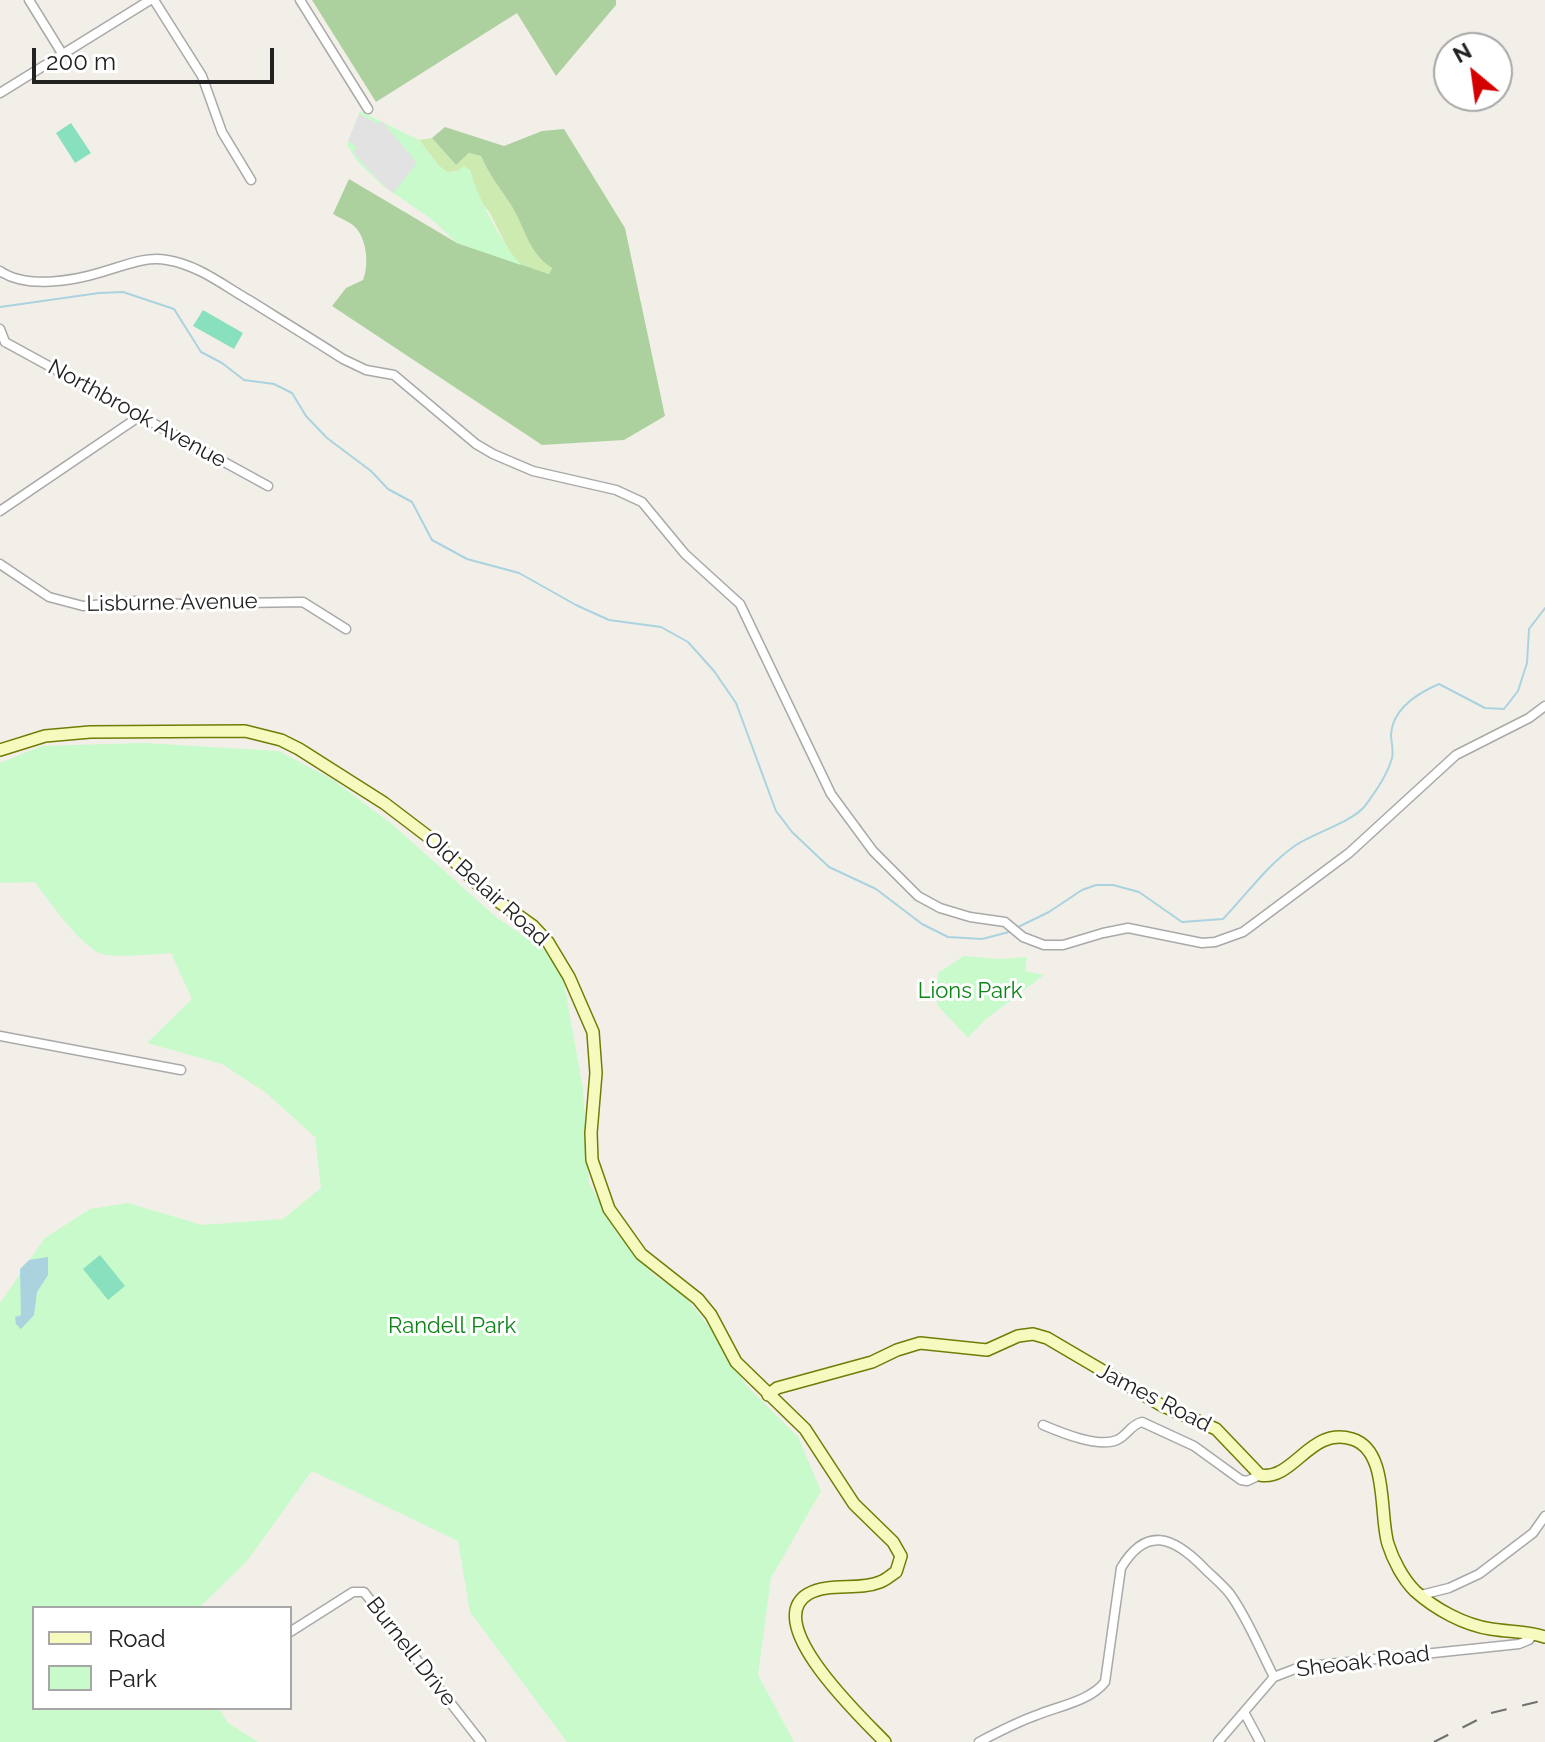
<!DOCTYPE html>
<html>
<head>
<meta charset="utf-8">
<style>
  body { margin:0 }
  #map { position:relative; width:1545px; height:1742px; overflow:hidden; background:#f2efe9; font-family:Raleway,sans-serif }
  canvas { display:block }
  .legend { position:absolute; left:32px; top:1606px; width:260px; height:104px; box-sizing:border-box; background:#fff; border:2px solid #a7a7a7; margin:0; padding:10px 14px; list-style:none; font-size:24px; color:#222 }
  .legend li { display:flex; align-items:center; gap:16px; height:40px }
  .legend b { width:40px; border:2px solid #a7a7a7 }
  .north { position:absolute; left:1433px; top:32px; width:80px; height:80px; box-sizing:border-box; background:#fff; border:2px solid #a7a7a7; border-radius:50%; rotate:331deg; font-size:22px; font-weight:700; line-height:32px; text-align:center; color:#222 }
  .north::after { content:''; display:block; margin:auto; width:28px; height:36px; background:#d40000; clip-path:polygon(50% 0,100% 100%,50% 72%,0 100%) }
  .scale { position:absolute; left:32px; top:48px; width:242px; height:36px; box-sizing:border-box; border:4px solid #222; border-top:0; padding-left:10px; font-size:24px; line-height:28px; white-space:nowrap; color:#222; -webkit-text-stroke:6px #fff; paint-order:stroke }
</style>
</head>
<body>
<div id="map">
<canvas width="1545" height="1742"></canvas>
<ul class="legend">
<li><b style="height:10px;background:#f7fabf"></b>Road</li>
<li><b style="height:22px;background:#c8facc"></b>Park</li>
</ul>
<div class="north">N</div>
<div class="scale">200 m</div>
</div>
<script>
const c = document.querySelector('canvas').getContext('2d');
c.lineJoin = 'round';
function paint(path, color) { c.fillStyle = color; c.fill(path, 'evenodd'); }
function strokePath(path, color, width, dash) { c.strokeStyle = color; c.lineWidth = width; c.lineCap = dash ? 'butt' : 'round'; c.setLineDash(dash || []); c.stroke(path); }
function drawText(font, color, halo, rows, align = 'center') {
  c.font = font + ' Raleway,sans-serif'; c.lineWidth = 6; c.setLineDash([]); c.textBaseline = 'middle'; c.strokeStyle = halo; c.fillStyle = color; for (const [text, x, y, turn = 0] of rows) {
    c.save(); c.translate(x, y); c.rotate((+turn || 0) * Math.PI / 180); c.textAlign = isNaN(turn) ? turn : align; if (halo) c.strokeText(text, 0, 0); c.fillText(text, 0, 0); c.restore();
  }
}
const grass = new Path2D(`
  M 432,138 L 456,165 L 469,153 L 481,156 C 489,175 500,188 511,205 C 525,227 528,253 552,268 L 549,274 L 521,265 L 510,253 L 490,213 L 478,198 L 470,170 L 447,172 L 439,166 L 419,140 Z`);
const forest = new Path2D(`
  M 312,0 L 616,0 L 616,5 L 556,76 L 517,13 L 376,102 Z
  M 445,127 L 504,146 L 542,131 L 564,129 L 625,228 L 665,416 L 624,440 L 542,445 L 332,306 L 346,288 L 363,280 C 369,266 367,240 356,228 C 351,222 339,218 333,214 L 349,179 L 457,243 L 549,274 L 552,268 C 528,253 525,227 511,205 C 500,188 489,175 481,156 L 469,153 L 456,165 L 432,138 Z`);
const park = new Path2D(`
  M 360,111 L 419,140 L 439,166 L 447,172 L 456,172 L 464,166 L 470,170 C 478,198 501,243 521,265 L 457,243 L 430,218 L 383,186 L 357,161 L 347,145 Z
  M 144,743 L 279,751 L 333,780 L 393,825 L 496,917 L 560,961 L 583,1089 L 589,1183 L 618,1235 L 655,1276 L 683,1294 L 710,1328 L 746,1385 L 798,1437 L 821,1491 L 771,1578 L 758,1675 L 794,1742 L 567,1742 L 470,1612 L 458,1541 L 312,1471 L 247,1561 L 199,1608 L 34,1608 L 34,1708 L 219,1708 L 227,1722 L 258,1742 L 0,1742 L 0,1303 L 45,1238 L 90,1209 L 128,1203 L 202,1225 L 283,1219 L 321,1188 L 315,1137 L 265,1092 L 222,1064 L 147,1043 L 192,999 L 171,953 C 156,954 113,958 102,954 C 82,948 47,899 35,882 L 0,883 L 0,763 L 41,746 Z
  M 964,956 L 999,959 L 1027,957 L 1025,971 L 1044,975 L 986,1019 L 968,1038 L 937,1005 L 938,973 Z`);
const pitch = new Path2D(`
  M 71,123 L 91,153 L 75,163 L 56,133 Z
  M 203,310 L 243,333 L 234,349 L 193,326 Z
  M 100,1255 L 125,1286 L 108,1300 L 83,1269 Z`);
const parking = new Path2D(`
  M 359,114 L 379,124 L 382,121 L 417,163 L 393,193 L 377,179 L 353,152 L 357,147 L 348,141 Z`);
const water = new Path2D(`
  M 48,1257 L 48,1275 L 37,1292 L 34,1315 L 21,1329 L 16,1324 L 15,1317 L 21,1315 L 20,1269 L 29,1260 Z`);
const stream = new Path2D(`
  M 0,307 L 99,293 L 123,292 L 174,309 L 201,352 L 222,363 L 244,380 L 274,384 L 292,393 L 306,416 L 327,438 L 371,471 L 388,489 L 412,502 L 432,540 L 467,559 L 519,573 L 576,605 L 609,620 L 661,627 L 688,642 L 714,671 L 736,703 L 776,811 L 792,832 L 829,867 L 876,889 L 922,924 L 948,937 L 982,939 L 1009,932
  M 1018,927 L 1049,912 L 1082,890 L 1096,885 L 1113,885 L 1139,892 L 1182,922 L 1223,919 C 1247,894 1267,865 1296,845 C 1314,833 1352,822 1365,806 C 1375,792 1387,776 1392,758 C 1394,750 1391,743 1391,734 C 1393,708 1418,693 1439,684 L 1485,708 L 1504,709 L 1518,691 L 1527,663 L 1529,629 L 1545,608`);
const minor = new Path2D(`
  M 29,0 L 63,55
  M 154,0 L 202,76 L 222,132 L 251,180
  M 300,0 L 368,109
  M 0,93 L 150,0
  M 0,271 C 26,289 73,281 102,272 C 124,266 144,256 167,260 C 198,265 223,285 249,300 C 281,320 312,339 343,359 L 366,370 L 394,375 L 476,444 L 493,454 L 533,471 L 616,490 L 642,502 L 685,554 L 740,604 L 831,794 L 873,851 L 918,896 L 940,908 L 970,917 L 1005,922 L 1023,937 L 1044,945 L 1063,945 L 1103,933 L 1128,928 L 1202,943 L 1215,942 L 1243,932 L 1349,853 L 1456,755 L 1529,718 L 1545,706
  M 0,329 L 5,342
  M 5,342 L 268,486
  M 0,511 L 140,416
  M 0,564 L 49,597 L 83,606 L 136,601 L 181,604 L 303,602 L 346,629
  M 0,1036 L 181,1070
  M 1043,1425 C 1062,1433 1098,1448 1117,1440 C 1128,1435 1130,1425 1142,1422 L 1194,1446 L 1241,1480 L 1247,1481 L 1260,1475
  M 1421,1595 L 1449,1588 L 1479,1574 L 1533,1533 L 1545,1516
  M 290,1632 L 353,1592 L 364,1592 L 481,1742
  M 1244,1712 L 1260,1742
  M 979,1742 C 998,1732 1017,1722 1037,1715 C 1059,1706 1090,1701 1105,1682 L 1121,1568 C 1146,1526 1173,1536 1204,1568 C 1212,1576 1223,1585 1230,1594 C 1248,1619 1260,1650 1274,1677
  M 1218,1742 L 1274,1677 L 1300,1667 L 1519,1644 L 1529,1640 L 1534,1633`);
const secondary = new Path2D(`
  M 0,750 L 45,736 L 90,732 L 245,731 L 281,740 L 299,749 L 384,803 L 430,838 L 488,894 L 533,926 L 548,942 L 569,977 L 593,1032 L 596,1073 L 591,1133 L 592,1160 L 609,1209 L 641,1254 L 698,1299 L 711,1315 L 736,1362 L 805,1429 L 854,1504 L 893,1542 L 901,1556 L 896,1572 C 891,1575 886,1580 880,1582 C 858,1591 829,1582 808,1594 C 760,1623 864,1720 885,1742
  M 768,1395 L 777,1388 L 872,1362 L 897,1350 L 920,1343 L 987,1350 L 1018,1336 L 1033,1334 L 1047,1338 L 1161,1405 L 1216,1429 L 1260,1475 C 1294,1481 1310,1426 1352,1439 C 1389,1450 1379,1515 1388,1544 C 1393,1560 1403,1579 1415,1591 C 1435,1609 1464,1625 1491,1629 C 1509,1632 1527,1631 1545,1637`);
const rail = new Path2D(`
  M 1434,1742 L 1491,1713 L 1545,1700`);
const streetNames = [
  ["Northbrook Avenue",137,414,29],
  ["Lisburne Avenue",172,603,-1],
  ["Old Belair Road",486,889,42],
  ["James Road",1154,1398,27],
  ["Burnell Drive",411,1652,52],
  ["Sheoak Road",1363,1662,-7]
];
const parkNames = [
  ["Lions Park",970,991],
  ["Randell Park",452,1326]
];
paint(grass, '#cdebb0');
paint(forest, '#add19e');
paint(park, '#c8facc');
paint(pitch, '#88e0be');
paint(parking, '#e2e2e2');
paint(water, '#aad3df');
strokePath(stream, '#aad3df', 2);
strokePath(minor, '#a9a9a9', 11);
strokePath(secondary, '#707d05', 14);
strokePath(minor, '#fff', 8);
strokePath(secondary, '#f7fabf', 11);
strokePath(rail, '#707070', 2, [16, 16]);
drawText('22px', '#222', '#fff', streetNames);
drawText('22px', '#0c8416', '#fff', parkNames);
</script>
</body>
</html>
